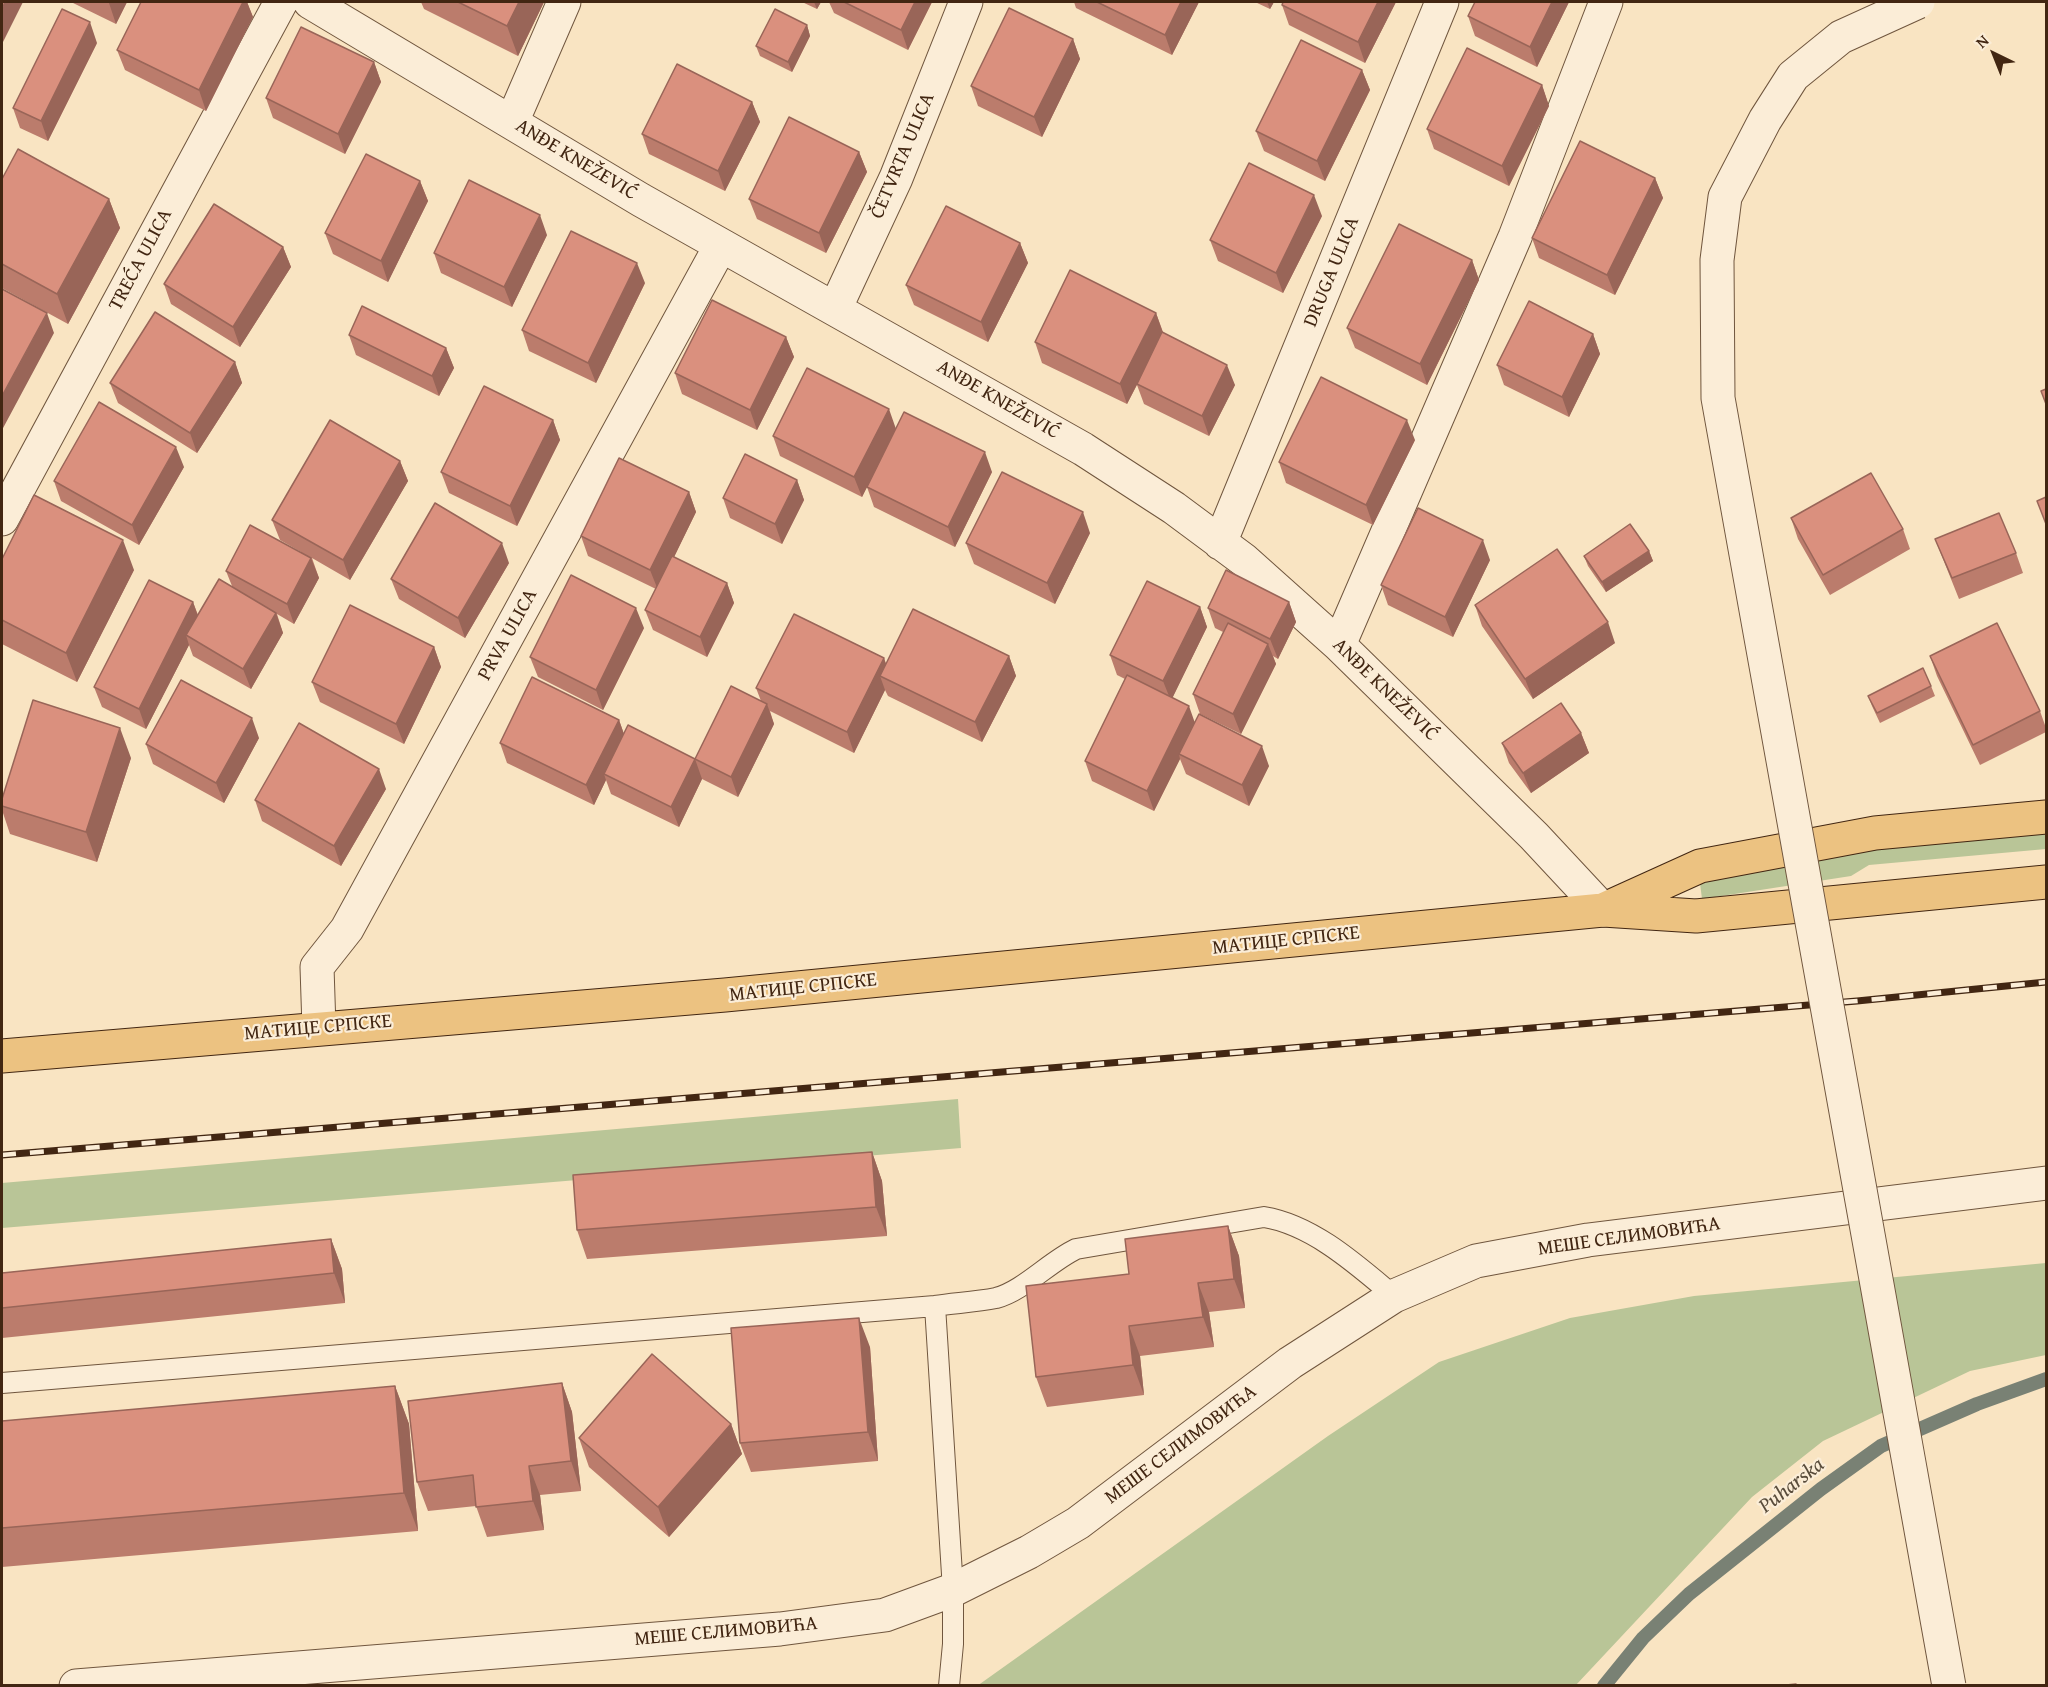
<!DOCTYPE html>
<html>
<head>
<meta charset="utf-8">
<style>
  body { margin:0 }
  #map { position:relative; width:2048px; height:1687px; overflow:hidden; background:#f9e4c2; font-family:"Gentium Book Plus",serif }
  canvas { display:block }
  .frame { position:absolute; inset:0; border:3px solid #422612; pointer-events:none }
  .north { position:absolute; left:1964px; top:24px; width:60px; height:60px; -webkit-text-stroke:4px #fbedd7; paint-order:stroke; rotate:317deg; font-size:16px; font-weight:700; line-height:24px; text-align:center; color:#422612 }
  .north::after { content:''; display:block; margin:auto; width:21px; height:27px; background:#422612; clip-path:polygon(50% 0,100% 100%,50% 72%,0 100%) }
</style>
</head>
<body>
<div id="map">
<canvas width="2048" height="1687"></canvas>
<div class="frame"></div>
<div class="north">N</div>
</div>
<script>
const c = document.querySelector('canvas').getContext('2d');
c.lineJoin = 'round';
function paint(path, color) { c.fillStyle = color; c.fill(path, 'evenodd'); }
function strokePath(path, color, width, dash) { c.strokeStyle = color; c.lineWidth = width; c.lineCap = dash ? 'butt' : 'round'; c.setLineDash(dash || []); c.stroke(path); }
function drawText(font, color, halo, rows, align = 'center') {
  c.font = font + ' "Gentium Book Plus",serif'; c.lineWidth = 4.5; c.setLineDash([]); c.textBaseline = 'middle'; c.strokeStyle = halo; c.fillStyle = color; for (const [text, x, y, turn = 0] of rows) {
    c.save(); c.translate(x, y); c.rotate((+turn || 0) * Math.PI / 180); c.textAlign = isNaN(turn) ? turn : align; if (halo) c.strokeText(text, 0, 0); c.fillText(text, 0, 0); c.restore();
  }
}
const green = new Path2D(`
  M 2046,829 L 2046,849 L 1869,865 L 1851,876 L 1702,899 L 1700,883 L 1816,857 L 1906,842 Z
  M 958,1099 L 961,1148 L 2,1228 L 2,1183 Z
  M 2046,1263 L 2046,1355 L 1970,1371 L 1823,1441 L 1752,1497 L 1576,1685 L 977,1686 L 1328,1436 L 1439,1362 L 1570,1318 L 1694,1296 Z`);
const stream = new Path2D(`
  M 1604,1686 L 1643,1638 L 1689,1594 L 1821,1489 L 1881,1446 L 1977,1404 L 2046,1379`);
const service = new Path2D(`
  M 935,1306 L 953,1590 L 953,1644 L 949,1686
  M 2,1383 L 935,1306 C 955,1303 976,1302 996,1298 C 1023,1291 1049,1262 1076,1249 L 1264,1217 C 1313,1225 1357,1265 1394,1296`);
const minor = new Path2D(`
  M 310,2 L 641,200 L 1083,449 L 1174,508 L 1244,560 L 1339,645 L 1534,836 L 1603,910
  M 512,122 L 564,2
  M 835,309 L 896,178 L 966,2
  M 2,519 L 281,2
  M 1220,543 L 1442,2
  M 1339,645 L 1515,237 L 1606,2
  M 319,1028 L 317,967 L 347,929 L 721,245
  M 76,1686 L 780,1629 L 885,1615 L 953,1590 L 1029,1552 L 1078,1523 L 1290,1363 L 1394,1296 L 1476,1261 L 1588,1240 L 2046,1183`);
const primary = new Path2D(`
  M 1605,909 L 1700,866 L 1875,833 L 2046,817
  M 2,1056 L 725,995 L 1603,910 L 1696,916 L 2046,882`);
const rail = new Path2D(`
  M 2,1155 L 1857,1001 L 2046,982`);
const tertiaryBridge = new Path2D(`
  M 1918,2 L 1841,37 L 1793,76 L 1765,120 L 1725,197 L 1717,260 L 1718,398 L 1949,1686`);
const wall = new Path2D(`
  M 71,2 L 127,2 L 116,24 Z
  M 141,2 L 247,2 L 253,17 L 206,111 L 125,70 L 117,50 Z
  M 421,2 L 544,2 L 518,56 L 424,9 Z
  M 802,2 L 821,2 L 817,9 Z
  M 829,2 L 932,2 L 908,50 L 834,13 Z
  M 1074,2 L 1199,2 L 1172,55 L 1076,8 Z
  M 1255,2 L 1274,2 L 1270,9 Z
  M 1396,2 L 1365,63 L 1289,25 L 1282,5 Z
  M 1475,2 L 1569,2 L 1537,67 L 1475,36 L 1468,16 Z
  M 807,25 L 810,36 L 792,72 L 760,56 L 756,46 Z
  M 1073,39 L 1080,59 L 1042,137 L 978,106 L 971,86 Z
  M 97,43 L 48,141 L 20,128 L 13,108 Z
  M 374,62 L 381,82 L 345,154 L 273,118 L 266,98 Z
  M 1362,70 L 1370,90 L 1325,181 L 1264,151 L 1256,131 Z
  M 1542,85 L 1549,106 L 1509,186 L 1434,149 L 1427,129 Z
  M 752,102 L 760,122 L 725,191 L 649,154 L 642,134 Z
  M 859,152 L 867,172 L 826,253 L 757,219 L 749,199 Z
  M 1655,178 L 1663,198 L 1615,295 L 1539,258 L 1532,238 Z
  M 2,179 L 109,199 L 120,228 L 68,324 L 2,288 Z
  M 420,181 L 428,201 L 388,282 L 333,254 L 325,233 Z
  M 1322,216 L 1283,293 L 1218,261 L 1210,240 Z
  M 547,235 L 512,307 L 441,273 L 434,253 Z
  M 1020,243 L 1028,263 L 988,342 L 914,305 L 906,285 Z
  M 283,247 L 291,267 L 240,347 L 171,304 L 164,284 Z
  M 1472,260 L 1479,280 L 1427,385 L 1355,348 L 1347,328 Z
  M 645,283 L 596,383 L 529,351 L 522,330 Z
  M 1156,313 L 1163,332 L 1235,385 L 1209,436 L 1144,404 L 1137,385 L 1127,404 L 1042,363 L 1035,342 Z
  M 1593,334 L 1600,354 L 1569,417 L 1504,385 L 1497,365 Z
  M 349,335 L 446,348 L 454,368 L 439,396 L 356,355 Z
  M 786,337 L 794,357 L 757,430 L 682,394 L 675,373 Z
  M 235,362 L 242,383 L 197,453 L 118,403 L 110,383 Z
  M 553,420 L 560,440 L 517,526 L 449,493 L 441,472 Z
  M 896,429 L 992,472 L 955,547 L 874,507 L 867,487 L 862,497 L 780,456 L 773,436 Z
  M 1415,440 L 1373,525 L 1286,483 L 1279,462 Z
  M 400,461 L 408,481 L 350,580 L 312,558 L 319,578 L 294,624 L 277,614 L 283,633 L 251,689 L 193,656 L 189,645 L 146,729 L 102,707 L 94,687 L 193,602 L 198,615 L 232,586 L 226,571 L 301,552 L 280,540 L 272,520 Z
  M 184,467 L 139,545 L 61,501 L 54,481 Z
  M 797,480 L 804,500 L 782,544 L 730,518 L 723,498 Z
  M 689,492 L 696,512 L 674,557 L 727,583 L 734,603 L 707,657 L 653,630 L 645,610 L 656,589 L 588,556 L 581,536 Z
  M 1791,518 L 1903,529 L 1910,549 L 1830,595 L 1798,539 Z
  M 1090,533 L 1055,604 L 974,564 L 966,543 Z
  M 1935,539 L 2016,553 L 2023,573 L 1959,599 Z
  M 1649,551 L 1653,561 L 1606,592 L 1588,566 L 1584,556 Z
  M 2,559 L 134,570 L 77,682 L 2,644 Z
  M 1490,560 L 1453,637 L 1388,605 L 1381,585 Z
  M 509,563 L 465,638 L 399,599 L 391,579 Z
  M 1289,602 L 1296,622 L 1278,659 L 1273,656 L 1276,664 L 1241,734 L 1200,714 L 1193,694 L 1223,632 L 1215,628 L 1208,608 Z
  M 1475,605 L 1615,643 L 1533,699 L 1482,626 Z
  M 1200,607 L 1207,627 L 1172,698 L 1195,722 L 1269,766 L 1249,806 L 1186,774 L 1180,759 L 1154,811 L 1092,781 L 1085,761 L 1125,679 L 1117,675 L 1110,655 Z
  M 644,628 L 603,710 L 538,677 L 530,657 Z
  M 434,647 L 441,667 L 404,744 L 320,702 L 312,682 Z
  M 1009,656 L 1016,676 L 982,742 L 888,696 L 885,690 L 854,753 L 770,711 L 774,724 L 738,797 L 702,779 L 679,827 L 611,794 L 606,780 L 594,805 L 507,763 L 500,743 L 619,720 L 624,734 L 695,759 L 761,701 L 756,688 L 884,658 L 886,664 Z
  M 1930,656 L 2040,711 L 2046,728 L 2046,732 L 1980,765 L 1937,676 Z
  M 1931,686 L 1935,696 L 1880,723 L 1872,706 L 1868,696 Z
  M 1581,733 L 1589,753 L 1531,793 L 1509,763 L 1502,743 Z
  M 259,738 L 224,803 L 153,764 L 146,744 Z
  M 131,758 L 97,862 L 10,834 L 2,810 L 2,799 Z
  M 386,789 L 341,866 L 262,821 L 255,800 Z
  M 872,1152 L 882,1181 L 887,1236 L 587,1259 L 577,1230 Z
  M 1228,1226 L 1239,1256 L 1245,1308 L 1209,1312 L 1214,1347 L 1140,1356 L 1144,1395 L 1047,1407 L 1036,1377 L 1129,1274 Z
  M 331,1239 L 342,1269 L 345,1303 L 2,1338 L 2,1273 Z
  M 870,1347 L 878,1461 L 751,1472 L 740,1443 Z
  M 562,1383 L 572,1412 L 581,1491 L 540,1495 L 544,1530 L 487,1537 L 476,1506 L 428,1511 L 417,1482 Z
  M 395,1386 L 409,1424 L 418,1531 L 2,1567 L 2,1421 Z
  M 731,1424 L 742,1454 L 669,1537 L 589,1467 L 579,1438 Z`);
const shadedWall = new Path2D(`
  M 5,2 L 23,2 L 2,44 L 2,9 Z
  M 110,2 L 127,2 L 116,24 L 109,3 Z
  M 243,2 L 247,2 L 253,17 L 206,111 L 199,90 Z
  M 519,2 L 544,2 L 518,56 L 507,26 Z
  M 814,2 L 821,2 L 817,9 Z
  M 915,2 L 932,2 L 908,50 L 901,30 Z
  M 1181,2 L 1199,2 L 1172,55 L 1165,35 Z
  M 1267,2 L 1274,2 L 1270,9 Z
  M 1378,2 L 1396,2 L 1365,63 L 1358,42 Z
  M 1552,2 L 1569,2 L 1537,67 L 1530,47 Z
  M 90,22 L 97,43 L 48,141 L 41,121 Z
  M 807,25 L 810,36 L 792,72 L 788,62 Z
  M 1073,39 L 1080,59 L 1042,137 L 1034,117 Z
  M 374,62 L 381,82 L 345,154 L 338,134 Z
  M 1362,70 L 1370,90 L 1325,181 L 1317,161 Z
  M 1542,85 L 1549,106 L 1509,186 L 1502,166 Z
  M 752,102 L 760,122 L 725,191 L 718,171 Z
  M 859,152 L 867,172 L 826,253 L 819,233 Z
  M 1655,178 L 1663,198 L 1615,295 L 1607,275 Z
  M 420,181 L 428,201 L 388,282 L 381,261 Z
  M 1314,195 L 1322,216 L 1283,293 L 1276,273 Z
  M 109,199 L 120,228 L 68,324 L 57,294 Z
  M 540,215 L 547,235 L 512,307 L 504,287 Z
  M 1020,243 L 1028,263 L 988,342 L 981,322 Z
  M 283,247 L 291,267 L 240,347 L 233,327 Z
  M 1472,260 L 1479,280 L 1427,385 L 1420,364 Z
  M 637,263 L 645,283 L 596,383 L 588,363 Z
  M 47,313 L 54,333 L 2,430 L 2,396 Z
  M 1156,313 L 1163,333 L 1127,404 L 1120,384 Z
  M 1593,334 L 1600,354 L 1569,417 L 1562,397 Z
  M 786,337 L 794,357 L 757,430 L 750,410 Z
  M 446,348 L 454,368 L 439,396 L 432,376 Z
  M 235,362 L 242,383 L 197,453 L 190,433 Z
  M 1227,365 L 1235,385 L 1209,436 L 1202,416 Z
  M 889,409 L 896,429 L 862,497 L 854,477 Z
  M 553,420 L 560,440 L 517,526 L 510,506 Z
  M 1407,420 L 1415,440 L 1373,525 L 1366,505 Z
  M 176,447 L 184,467 L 139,545 L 132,525 Z
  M 985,452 L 992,472 L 955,547 L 948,527 Z
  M 400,461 L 408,481 L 350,580 L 343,560 Z
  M 797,480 L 804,500 L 782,544 L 775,524 Z
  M 689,492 L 696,512 L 658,590 L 650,570 Z
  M 1083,512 L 1090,533 L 1055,604 L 1047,583 Z
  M 123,540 L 134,570 L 77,682 L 66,653 Z
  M 1483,540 L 1490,560 L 1453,637 L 1445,617 Z
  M 502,543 L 509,563 L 465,638 L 458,618 Z
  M 1649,551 L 1653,561 L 1606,592 L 1602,582 Z
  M 311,558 L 319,578 L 294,624 L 287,604 Z
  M 727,583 L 734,603 L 707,657 L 700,637 Z
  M 193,602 L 200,622 L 186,635 L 189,645 L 146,729 L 139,709 Z
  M 1289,602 L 1296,622 L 1278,659 L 1270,639 Z
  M 1200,607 L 1207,627 L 1171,701 L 1163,681 Z
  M 636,608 L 644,628 L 603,710 L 596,690 Z
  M 276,613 L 283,633 L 251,689 L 243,669 Z
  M 1608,622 L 1615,643 L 1533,699 L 1525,679 Z
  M 1268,644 L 1276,664 L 1241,734 L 1233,714 Z
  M 434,647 L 441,667 L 404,744 L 396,724 Z
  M 1009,656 L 1016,676 L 982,742 L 975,722 Z
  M 884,658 L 891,679 L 880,676 L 885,690 L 854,753 L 847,732 Z
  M 767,704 L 774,724 L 738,797 L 731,777 Z
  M 1189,706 L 1196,726 L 1179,754 L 1180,759 L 1154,811 L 1147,791 Z
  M 252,718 L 259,738 L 224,803 L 216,783 Z
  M 619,720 L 626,740 L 604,774 L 606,780 L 594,805 L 586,785 Z
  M 120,728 L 131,758 L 97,862 L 86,832 Z
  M 1581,733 L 1589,753 L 1531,793 L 1523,773 Z
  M 1262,746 L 1269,766 L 1249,806 L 1242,785 Z
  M 695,759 L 702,779 L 679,827 L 671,807 Z
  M 379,769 L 386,789 L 341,866 L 334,846 Z
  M 872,1152 L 882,1181 L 887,1236 L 876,1207 Z
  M 1228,1226 L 1239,1256 L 1245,1308 L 1234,1279 Z
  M 331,1239 L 342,1269 L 345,1303 L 334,1273 Z
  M 1198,1283 L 1209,1312 L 1214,1347 L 1203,1317 Z
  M 859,1318 L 870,1347 L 878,1461 L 868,1432 Z
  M 1129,1326 L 1140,1356 L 1144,1395 L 1133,1365 Z
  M 562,1383 L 572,1412 L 581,1491 L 571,1461 Z
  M 395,1386 L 409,1424 L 418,1531 L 404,1493 Z
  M 731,1424 L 742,1454 L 669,1537 L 658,1507 Z
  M 529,1466 L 540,1495 L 544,1530 L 533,1501 Z`);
const building = new Path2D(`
  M 2,2 L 5,2 L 2,9 Z
  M 141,2 L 243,2 L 199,90 L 117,50 Z
  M 458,2 L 519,2 L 507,26 Z
  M 844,2 L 915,2 L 901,30 Z
  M 1097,2 L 1181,2 L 1165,35 Z
  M 1283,2 L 1378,2 L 1358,42 L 1282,5 Z
  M 1475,2 L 1552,2 L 1530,47 L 1468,16 Z
  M 1009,8 L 1073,39 L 1034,117 L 971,86 Z
  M 62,9 L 90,22 L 41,121 L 13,108 Z
  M 775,9 L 807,25 L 788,62 L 756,46 Z
  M 301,27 L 374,62 L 338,134 L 266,98 Z
  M 1301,40 L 1362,70 L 1317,161 L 1256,131 Z
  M 1467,48 L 1542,85 L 1502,166 L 1427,129 Z
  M 677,64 L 752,102 L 718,171 L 642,134 Z
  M 789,117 L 859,152 L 819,233 L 749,199 Z
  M 1580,141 L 1655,178 L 1607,275 L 1532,238 Z
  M 18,149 L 109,199 L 57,294 L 2,264 L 2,179 Z
  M 366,154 L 420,181 L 381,261 L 325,233 Z
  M 1249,163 L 1314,195 L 1276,273 L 1210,240 Z
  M 469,180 L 540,215 L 504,287 L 434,253 Z
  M 214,204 L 283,247 L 233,327 L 164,284 Z
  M 946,206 L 1020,243 L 981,322 L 906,285 Z
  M 1399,224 L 1472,260 L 1420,364 L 1347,328 Z
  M 571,231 L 637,263 L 588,363 L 522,330 Z
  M 1070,270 L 1156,313 L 1120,384 L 1035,342 Z
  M 2,289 L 47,313 L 2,396 Z
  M 712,300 L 786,337 L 750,410 L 675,373 Z
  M 1529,301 L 1593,334 L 1562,397 L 1497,365 Z
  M 362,306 L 446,348 L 432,376 L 349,335 Z
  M 155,312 L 235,362 L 190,433 L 110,383 Z
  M 1162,332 L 1227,365 L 1202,416 L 1137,384 Z
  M 807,368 L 889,409 L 854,477 L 773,436 Z
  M 1321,377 L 1407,420 L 1366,505 L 1279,462 Z
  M 484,386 L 553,420 L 510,506 L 441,472 Z
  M 2046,389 L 2046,404 L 2041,391 Z
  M 99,402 L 176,447 L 132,525 L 54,481 Z
  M 904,412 L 985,452 L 948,527 L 867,487 Z
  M 330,420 L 400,461 L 343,560 L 272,520 Z
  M 745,454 L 797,480 L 775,524 L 723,498 Z
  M 619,458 L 689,492 L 650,570 L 581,536 Z
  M 1002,472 L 1083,512 L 1047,583 L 966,543 Z
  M 1871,473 L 1903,529 L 1823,575 L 1791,518 Z
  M 34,495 L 123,540 L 66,653 L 2,620 L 2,559 Z
  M 2046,497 L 2046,524 L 2037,501 Z
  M 435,503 L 502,543 L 458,618 L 391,579 Z
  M 1418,508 L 1483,540 L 1445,617 L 1381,585 Z
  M 1999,513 L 2016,553 L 1952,578 L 1935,539 Z
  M 1630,524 L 1649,551 L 1602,582 L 1584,556 Z
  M 250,525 L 311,558 L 287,604 L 226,571 Z
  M 1557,549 L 1608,622 L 1525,679 L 1475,605 Z
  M 672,556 L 727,583 L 700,637 L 645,610 Z
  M 1226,570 L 1289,602 L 1270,639 L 1208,608 Z
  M 571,575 L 636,608 L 596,690 L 530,657 Z
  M 219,579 L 276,613 L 243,669 L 186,635 Z
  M 149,580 L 193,602 L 139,709 L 94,687 Z
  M 1147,581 L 1200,607 L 1163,681 L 1110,655 Z
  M 350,605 L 434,647 L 396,724 L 312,682 Z
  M 913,609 L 1009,656 L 975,722 L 880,676 Z
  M 794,614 L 884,658 L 847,732 L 756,688 Z
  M 1228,623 L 1268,644 L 1233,714 L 1193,694 Z
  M 1997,623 L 2040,711 L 1973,745 L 1930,656 Z
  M 1923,668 L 1931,686 L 1877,713 L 1868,696 Z
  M 1127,675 L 1189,706 L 1147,791 L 1085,761 Z
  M 532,677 L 619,720 L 586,785 L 500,743 Z
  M 181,680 L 252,718 L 216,783 L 146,744 Z
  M 731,686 L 767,704 L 731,777 L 695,759 Z
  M 33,700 L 120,728 L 86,832 L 2,806 L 2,799 Z
  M 1561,703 L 1581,733 L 1523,773 L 1502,743 Z
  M 1199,714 L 1262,746 L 1242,785 L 1179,754 Z
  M 299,723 L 379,769 L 334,846 L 255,800 Z
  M 628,725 L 695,759 L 671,807 L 604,774 Z
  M 872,1152 L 876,1207 L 577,1230 L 573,1175 Z
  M 1228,1226 L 1234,1279 L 1198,1283 L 1203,1317 L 1129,1326 L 1133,1365 L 1036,1377 L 1026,1286 L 1129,1274 L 1125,1239 Z
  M 331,1239 L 334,1273 L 2,1308 L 2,1273 Z
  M 859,1318 L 868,1432 L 740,1443 L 731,1328 Z
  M 652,1354 L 731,1424 L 658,1507 L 579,1438 Z
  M 562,1383 L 571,1461 L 529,1466 L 533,1501 L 476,1507 L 473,1475 L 417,1482 L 408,1401 Z
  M 395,1386 L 404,1493 L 2,1528 L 2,1421 Z
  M 1796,1684 L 1796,1686 L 1776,1686 Z`);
const streetNames = [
  ["ČETVRTA ULICA",903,156,-67],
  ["ANĐE KNEŽEVIĆ",576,160,31],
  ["TREĆA ULICA",141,260,-62],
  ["DRUGA ULICA",1332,272,-68],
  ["ANĐE KNEŽEVIĆ",998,400,30],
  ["PRVA ULICA",508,635,-61],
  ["ANĐE KNEŽEVIĆ",1385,690,44],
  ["МАТИЦЕ СРПСКЕ",1286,941,-6],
  ["МАТИЦЕ СРПСКЕ",803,988,-6],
  ["МАТИЦЕ СРПСКЕ",318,1028,-5],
  ["МЕШЕ СЕЛИМОВИЋА",1629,1237,-8],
  ["МЕШЕ СЕЛИМОВИЋА",1181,1445,-37],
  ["МЕШЕ СЕЛИМОВИЋА",726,1632,-5]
];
const waterNames = [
  ["Puharska",1792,1486,-38]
];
paint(green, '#b9c597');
strokePath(stream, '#798174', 14);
strokePath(service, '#70563e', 22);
strokePath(minor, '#70563e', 35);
strokePath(primary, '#422612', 35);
strokePath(service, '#fbedd7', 20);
strokePath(minor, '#fbedd7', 33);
strokePath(primary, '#ecc281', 33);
strokePath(rail, '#422612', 7);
strokePath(rail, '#fbedd7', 4.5, [14]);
strokePath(tertiaryBridge, '#70563e', 35, []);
strokePath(tertiaryBridge, '#fbedd7', 33);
paint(wall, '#bb7c6c');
paint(shadedWall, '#996558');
paint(building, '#da907e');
strokePath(building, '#996558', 1.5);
drawText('20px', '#422612', '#fbedd7', streetNames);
drawText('italic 21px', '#594c3b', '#fbedd7', waterNames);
</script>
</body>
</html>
